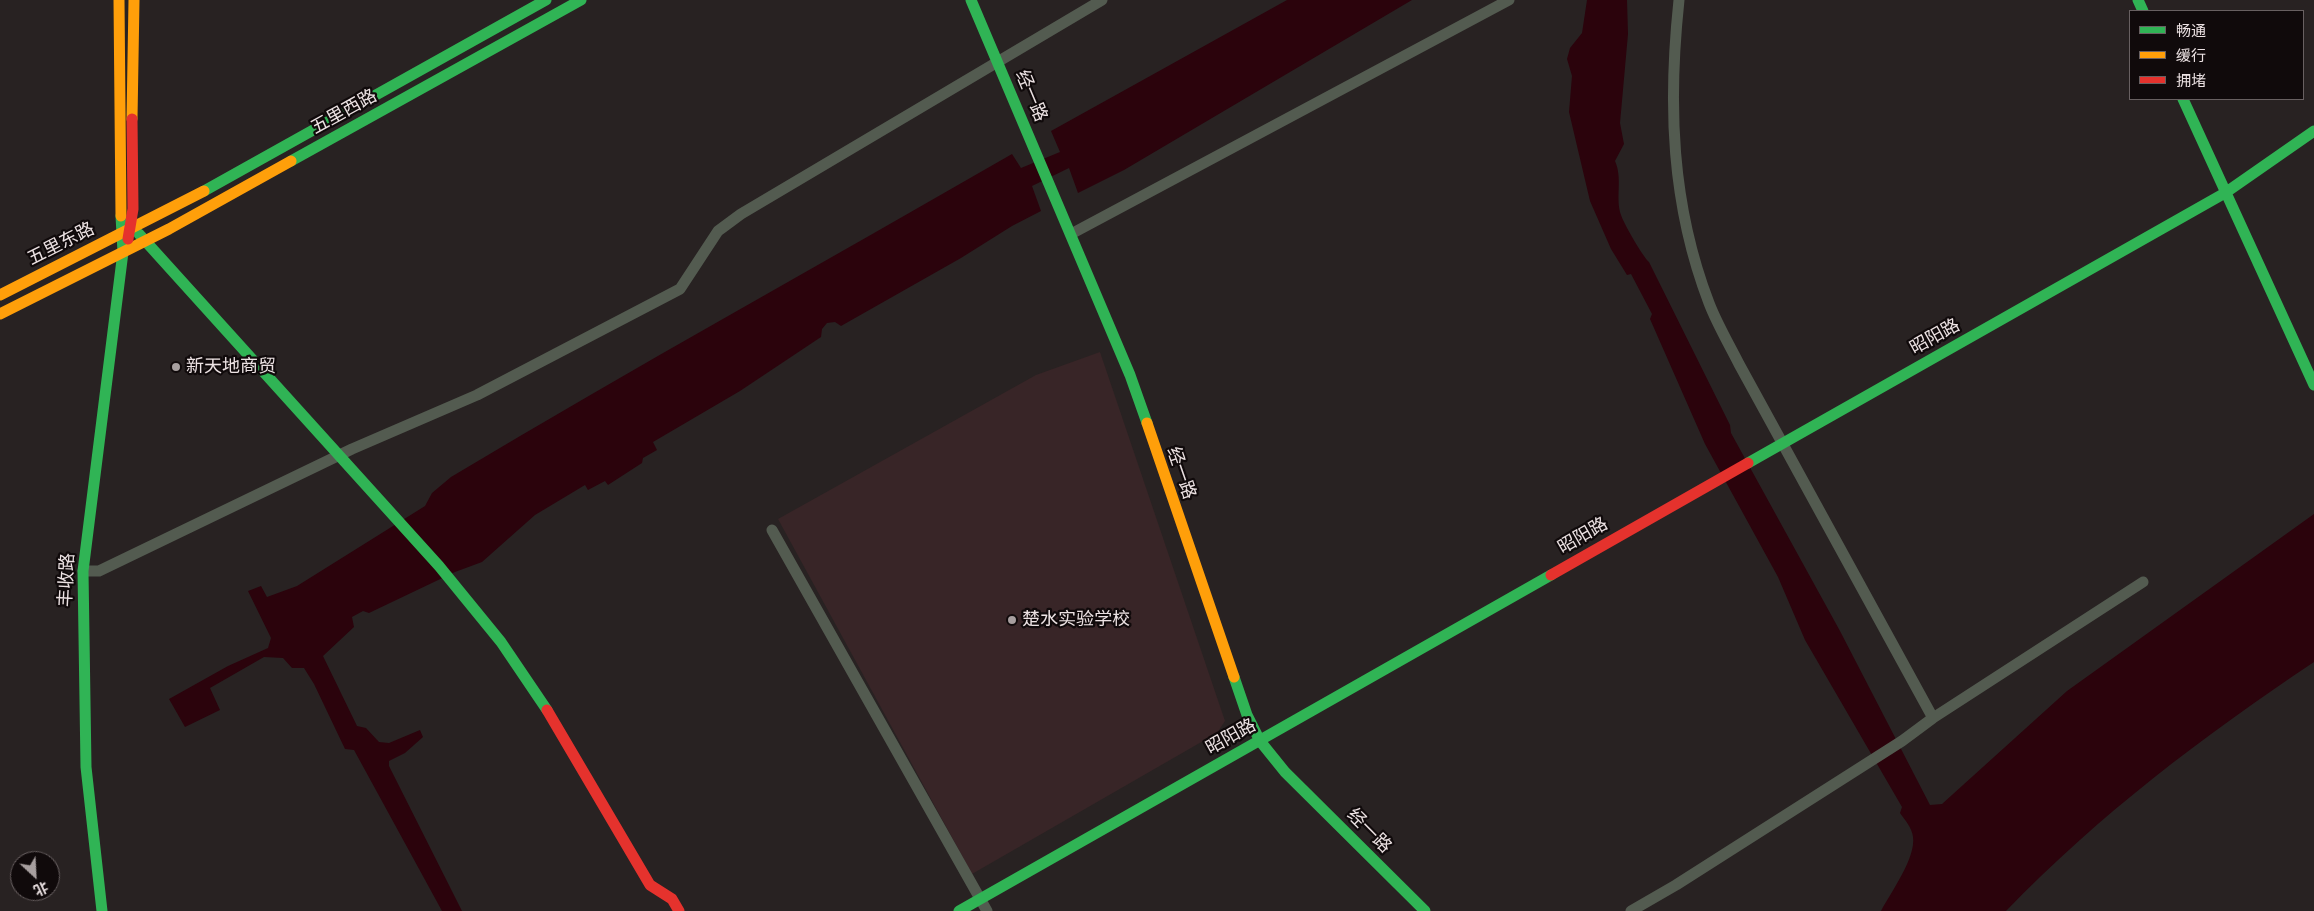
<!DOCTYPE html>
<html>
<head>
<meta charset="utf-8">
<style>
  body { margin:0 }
  #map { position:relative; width:2314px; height:911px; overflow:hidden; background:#282222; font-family:"PT Sans","Noto Sans SC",sans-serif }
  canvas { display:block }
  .legend { position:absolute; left:2129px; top:10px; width:175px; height:90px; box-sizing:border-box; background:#100a0b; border:1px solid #686061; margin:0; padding:6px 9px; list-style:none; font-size:15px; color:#ece2e3 }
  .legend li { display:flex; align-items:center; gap:10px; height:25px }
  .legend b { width:25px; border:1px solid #686061 }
  .north { position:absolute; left:10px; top:851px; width:50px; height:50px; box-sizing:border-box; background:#100a0b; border:1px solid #686061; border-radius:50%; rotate:155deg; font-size:14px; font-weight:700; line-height:20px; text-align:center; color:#ece2e3 }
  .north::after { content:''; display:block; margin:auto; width:18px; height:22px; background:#a79f9f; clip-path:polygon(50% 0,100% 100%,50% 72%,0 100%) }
</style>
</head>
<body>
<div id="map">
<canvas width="2314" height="911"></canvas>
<ul class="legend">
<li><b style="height:6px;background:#30b455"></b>畅通</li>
<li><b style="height:6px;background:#ff9f0a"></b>缓行</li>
<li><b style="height:6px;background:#e5322d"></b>拥堵</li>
</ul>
<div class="north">北</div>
</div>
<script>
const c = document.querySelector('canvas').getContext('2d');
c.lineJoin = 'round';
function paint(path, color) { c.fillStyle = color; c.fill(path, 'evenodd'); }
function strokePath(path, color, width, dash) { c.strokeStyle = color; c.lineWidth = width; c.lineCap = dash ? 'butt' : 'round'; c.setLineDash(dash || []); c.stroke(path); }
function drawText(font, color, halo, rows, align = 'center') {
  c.font = font + ' "PT Sans","Noto Sans SC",sans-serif'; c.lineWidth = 4.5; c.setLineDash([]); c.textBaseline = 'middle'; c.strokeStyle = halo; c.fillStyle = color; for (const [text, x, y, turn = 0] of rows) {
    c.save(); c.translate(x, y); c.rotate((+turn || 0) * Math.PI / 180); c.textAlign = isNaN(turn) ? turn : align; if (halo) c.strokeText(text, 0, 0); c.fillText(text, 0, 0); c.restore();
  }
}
const built = new Path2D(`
  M 1100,352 L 1225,721 L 1217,733 L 972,874 L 778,519 L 1036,375 Z`);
const water = new Path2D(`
  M 1287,0 L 1412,0 L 1124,170 L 1078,193 L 1069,168 L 1032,186 L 1041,211 L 1012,226 L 961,258 L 841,326 L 835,322 L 827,323 L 822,329 L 821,337 L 740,391 L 653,442 L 657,450 L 643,458 L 642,463 L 608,485 L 605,481 L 588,490 L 585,485 L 535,515 L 482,562 L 455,572 L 369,613 L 363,611 L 352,617 L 354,627 L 323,656 L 357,726 L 366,728 L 379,742 L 389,743 L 420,730 L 423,737 L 405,753 L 389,761 L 389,766 L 462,911 L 442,911 L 354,750 L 345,749 L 314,684 L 304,668 L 292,668 L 283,658 L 264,657 L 210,688 L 220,710 L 185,727 L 169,699 L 228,666 L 268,648 L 271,638 L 248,591 L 261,586 L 267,597 L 297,586 L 425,506 L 432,493 L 451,477 C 636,366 825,262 1012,154 L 1021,168 L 1060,152 L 1051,131 Z
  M 1587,0 L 1627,0 L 1628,34 L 1620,123 L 1624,144 L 1615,161 C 1623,179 1615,198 1621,215 C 1624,224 1643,257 1649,262 L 1730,425 L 1731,433 L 1840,631 L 1930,805 L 1942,804 L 2067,691 L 2314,514 L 2314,662 C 2202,737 2100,814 2006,911 L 1881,911 C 1891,892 1916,858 1913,837 C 1912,828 1905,820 1900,813 L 1902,807 L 1805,640 L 1778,577 L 1705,444 L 1650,319 L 1652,314 L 1631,274 L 1627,275 L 1611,249 L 1590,201 L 1569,112 L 1572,76 L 1567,59 L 1570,48 L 1582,33 Z`);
const street = new Path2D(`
  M 1679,0 C 1668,104 1671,204 1709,303 C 1717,324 1729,344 1739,364 L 1933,718
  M 1071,234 L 1509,0
  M 772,530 L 987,911
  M 83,571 L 99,571 L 352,449 L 477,395 L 680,289 L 718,231 L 741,214 L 1102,0
  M 1631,911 L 1676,885 L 1902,741 L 1933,718 L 2143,582`);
const fast = new Path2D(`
  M 971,0 L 1130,375 L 1147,423
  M 2138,0 L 2143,11
  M 2183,99 L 2314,385
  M 291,161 L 581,0
  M 204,191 L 546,0
  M 139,234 L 439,566 L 501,642 L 547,710
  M 1748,463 L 2225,193 L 2314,131
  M 1234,677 L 1247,715 L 1260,741 L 1285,772 L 1425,911
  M 102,911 L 86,767 L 83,571 L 123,252 L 121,216
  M 959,911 L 1551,575`);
const slow = new Path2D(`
  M 119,0 L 121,216
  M 132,119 L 134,0
  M 0,295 L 204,191
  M 0,314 L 169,229 L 291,161
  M 1147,423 L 1234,677`);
const jam = new Path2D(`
  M 128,239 L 133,209 L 132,119
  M 1551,575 L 1748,463
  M 547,710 L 650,885 L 672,899 L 679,911`);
const markers = [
  [176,367,5,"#a79f9f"],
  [1012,620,5,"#a79f9f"]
];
const streetNames = [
  ["经一路",1031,96,67],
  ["五里西路",344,112,-29],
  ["五里东路",61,244,-27],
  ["昭阳路",1935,337,-29],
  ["经一路",1181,473,71],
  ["昭阳路",1583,536,-30],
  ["丰收路",67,580,-87],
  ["昭阳路",1231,737,-29],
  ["经一路",1369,831,45]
];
const poiNames = [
  ["新天地商贸",186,367],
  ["楚水实验学校",1022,620]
];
paint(built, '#382527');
paint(water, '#2b030c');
strokePath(street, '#535b50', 11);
strokePath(fast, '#30b455', 11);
strokePath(slow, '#ff9f0a', 11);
strokePath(jam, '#e5322d', 11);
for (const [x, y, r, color] of markers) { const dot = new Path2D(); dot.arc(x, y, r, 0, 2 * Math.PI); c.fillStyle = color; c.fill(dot); strokePath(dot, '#100a0b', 2); }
drawText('18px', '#ece2e3', '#100a0b', streetNames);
drawText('18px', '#ece2e3', '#100a0b', poiNames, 'left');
</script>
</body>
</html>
